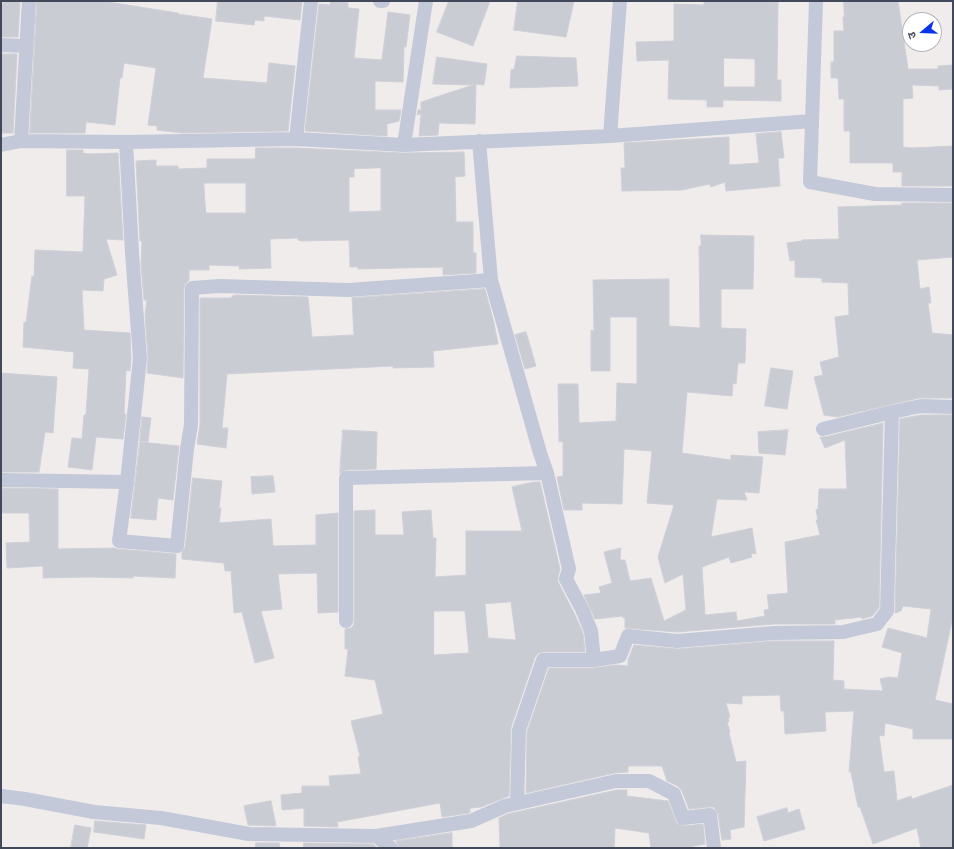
<!DOCTYPE html>
<html>
<head>
<meta charset="utf-8">
<style>
  body { margin:0 }
  #map { position:relative; width:954px; height:849px; overflow:hidden; background:#efeceb; font-family:Quicksand,"Noto Sans Devanagari",sans-serif }
  canvas { display:block }
  .frame { position:absolute; inset:0; border:2px solid #42495a; pointer-events:none }
  .north { position:absolute; left:902px; top:12px; width:40px; height:40px; box-sizing:border-box; background:#fff; border:1px solid #b3b6bd; border-radius:50%; rotate:251deg; font-size:11px; font-weight:700; line-height:16px; text-align:center; color:#42495a }
  .north::after { content:''; display:block; margin:auto; width:14px; height:18px; background:#0936eb; clip-path:polygon(50% 0,100% 100%,50% 72%,0 100%) }
</style>
</head>
<body>
<div id="map">
<canvas width="954" height="849"></canvas>
<div class="frame"></div>
<div class="north">उ</div>
</div>
<script>
const c = document.querySelector('canvas').getContext('2d');
c.lineJoin = 'round';
function paint(path, color) { c.fillStyle = color; c.fill(path, 'evenodd'); }
function strokePath(path, color, width, dash) { c.strokeStyle = color; c.lineWidth = width; c.lineCap = dash ? 'butt' : 'round'; c.setLineDash(dash || []); c.stroke(path); }
const building = new Path2D(`
  M 8,1 L 20,1 L 18,37 L 1,37 L 1,4 Z
  M 37,1 L 102,1 L 178,13 L 178,14 L 212,19 L 203,78 L 267,83 L 269,63 L 295,66 L 288,131 L 182,133 L 157,130 L 157,126 L 148,125 L 156,68 L 124,63 L 122,78 L 120,78 L 115,125 L 86,122 L 85,133 L 30,133 Z
  M 218,1 L 302,1 L 300,20 L 264,16 L 264,21 L 255,20 L 254,25 L 216,21 Z
  M 331,1 L 348,3 L 348,8 L 359,9 L 354,58 L 382,60 L 388,12 L 410,15 L 406,47 L 404,47 L 403,82 L 375,81 L 375,110 L 401,110 L 399,121 L 387,124 L 387,136 L 305,131 L 319,4 L 330,5 Z
  M 449,1 L 490,1 L 473,46 L 437,32 Z
  M 518,1 L 574,1 L 566,37 L 514,30 Z
  M 704,1 L 778,2 L 777,80 L 781,80 L 781,101 L 723,100 L 723,107 L 707,107 L 707,100 L 668,99 L 669,60 L 637,61 L 636,42 L 674,41 L 674,4 L 704,5 ZM 724,58 L 755,59 L 755,87 L 724,87 Z
  M 844,1 L 898,1 L 908,69 L 938,69 L 938,66 L 953,65 L 953,89 L 939,90 L 939,86 L 912,85 L 913,98 L 903,99 L 903,147 L 912,148 L 953,146 L 953,186 L 902,186 L 902,172 L 893,172 L 893,163 L 850,163 L 850,131 L 844,131 L 844,99 L 839,99 L 838,78 L 831,78 L 831,62 L 834,62 L 834,31 L 844,31 L 843,17 L 844,17 Z
  M 1,54 L 17,54 L 13,133 L 1,133 Z
  M 517,56 L 576,58 L 578,86 L 510,88 L 511,70 L 514,69 Z
  M 437,57 L 487,64 L 484,85 L 476,84 L 475,124 L 439,123 L 438,135 L 419,136 L 421,114 L 417,115 L 418,110 L 421,110 L 421,102 L 473,85 L 433,84 Z
  M 781,132 L 784,158 L 778,158 L 780,186 L 726,191 L 725,182 L 711,187 L 710,184 L 682,190 L 622,191 L 621,168 L 625,168 L 624,143 L 729,137 L 729,165 L 759,163 L 756,134 Z
  M 256,148 L 296,148 L 404,153 L 464,152 L 465,176 L 455,177 L 456,222 L 473,222 L 473,253 L 476,253 L 476,273 L 443,275 L 443,267 L 358,269 L 358,267 L 350,267 L 349,240 L 301,241 L 298,240 L 298,238 L 270,239 L 271,268 L 239,269 L 240,266 L 209,265 L 209,270 L 189,270 L 189,280 L 185,284 L 184,288 L 183,378 L 147,373 L 148,357 L 145,315 L 147,300 L 144,300 L 141,265 L 142,241 L 140,241 L 136,161 L 156,160 L 156,166 L 178,166 L 178,169 L 207,168 L 207,159 L 255,159 ZM 381,168 L 381,211 L 349,212 L 349,177 L 354,177 L 354,169 ZM 204,183 L 246,183 L 246,213 L 206,213 Z
  M 67,150 L 83,150 L 83,153 L 90,154 L 118,153 L 123,240 L 106,239 L 117,275 L 104,279 L 103,291 L 82,290 L 84,330 L 130,333 L 131,358 L 130,371 L 126,370 L 124,414 L 126,414 L 123,439 L 96,437 L 92,470 L 68,467 L 72,438 L 82,439 L 84,415 L 86,415 L 89,369 L 73,368 L 74,352 L 23,347 L 24,322 L 26,323 L 32,276 L 34,277 L 35,250 L 83,252 L 85,196 L 67,196 Z
  M 902,203 L 953,203 L 953,257 L 917,260 L 920,289 L 929,287 L 931,303 L 928,303 L 932,333 L 953,335 L 953,398 L 919,398 L 837,417 L 824,415 L 814,377 L 823,375 L 820,362 L 839,357 L 835,317 L 849,315 L 848,283 L 822,282 L 822,278 L 795,277 L 795,260 L 790,261 L 787,243 L 802,241 L 802,240 L 839,239 L 838,207 L 902,205 Z
  M 701,235 L 754,236 L 753,289 L 721,289 L 721,328 L 746,329 L 745,363 L 738,363 L 736,384 L 733,383 L 732,396 L 687,392 L 682,453 L 731,460 L 731,455 L 763,457 L 759,493 L 744,492 L 747,500 L 717,499 L 711,537 L 752,528 L 756,554 L 751,553 L 752,557 L 731,563 L 729,557 L 702,567 L 705,615 L 736,612 L 737,621 L 765,616 L 764,610 L 769,609 L 767,595 L 788,593 L 785,542 L 820,535 L 816,520 L 818,520 L 816,510 L 818,509 L 819,489 L 847,489 L 845,440 L 825,448 L 820,437 L 825,437 L 883,423 L 879,608 L 872,616 L 862,619 L 861,617 L 835,620 L 835,624 L 774,624 L 677,632 L 625,628 L 625,618 L 623,618 L 623,616 L 595,619 L 584,595 L 601,593 L 599,587 L 612,583 L 604,552 L 621,548 L 620,560 L 625,560 L 630,581 L 651,578 L 664,621 L 686,610 L 683,574 L 665,583 L 658,557 L 674,505 L 647,503 L 652,451 L 624,449 L 622,504 L 582,503 L 582,510 L 564,510 L 557,477 L 563,476 L 563,441 L 559,442 L 558,384 L 578,384 L 579,423 L 616,421 L 617,383 L 637,384 L 637,317 L 610,317 L 610,371 L 591,371 L 591,330 L 594,331 L 593,280 L 669,279 L 669,326 L 700,328 L 699,246 L 701,246 Z
  M 485,289 L 494,323 L 498,344 L 433,351 L 434,367 L 393,368 L 393,366 L 352,368 L 227,374 L 222,428 L 228,428 L 226,448 L 197,444 L 200,425 L 200,298 L 232,298 L 232,296 L 236,295 L 308,297 L 312,337 L 354,335 L 352,298 Z
  M 526,332 L 536,366 L 525,369 L 515,335 Z
  M 771,368 L 793,371 L 787,409 L 765,406 Z
  M 1,373 L 57,377 L 53,433 L 45,432 L 39,472 L 1,472 Z
  M 922,415 L 953,415 L 953,616 L 935,700 L 953,704 L 953,739 L 913,739 L 913,729 L 885,723 L 884,736 L 879,735 L 884,772 L 894,771 L 897,801 L 911,796 L 912,799 L 953,785 L 953,848 L 921,848 L 917,828 L 873,844 L 860,807 L 858,807 L 851,772 L 849,772 L 854,711 L 825,712 L 826,731 L 785,734 L 784,711 L 781,711 L 780,695 L 742,696 L 742,704 L 726,703 L 730,717 L 728,717 L 729,722 L 727,722 L 730,732 L 729,733 L 736,762 L 746,761 L 744,827 L 730,830 L 731,839 L 722,840 L 718,814 L 714,807 L 709,807 L 689,809 L 682,791 L 678,786 L 667,781 L 662,766 L 628,766 L 628,772 L 614,773 L 526,793 L 527,732 L 549,668 L 594,668 L 616,665 L 628,666 L 628,660 L 634,645 L 678,649 L 774,641 L 834,641 L 833,680 L 844,681 L 844,689 L 883,691 L 880,679 L 889,677 L 898,678 L 902,653 L 882,647 L 888,628 L 927,638 L 931,609 L 903,606 L 901,611 L 895,613 L 900,419 Z
  M 142,417 L 151,418 L 148,442 L 140,441 Z
  M 343,430 L 377,432 L 376,469 L 346,470 L 340,473 Z
  M 788,430 L 785,455 L 759,453 L 758,432 Z
  M 140,442 L 179,446 L 173,500 L 158,498 L 156,520 L 131,518 Z
  M 273,476 L 275,492 L 252,494 L 251,477 Z
  M 193,478 L 222,481 L 219,508 L 221,508 L 219,523 L 271,519 L 273,546 L 316,545 L 316,515 L 338,513 L 338,612 L 318,613 L 317,573 L 278,574 L 282,609 L 261,611 L 274,658 L 255,663 L 242,612 L 234,613 L 231,571 L 225,571 L 224,563 L 182,559 L 182,552 L 185,547 Z
  M 534,482 L 540,482 L 560,569 L 558,577 L 558,582 L 574,613 L 583,633 L 585,652 L 543,652 L 538,653 L 535,657 L 511,727 L 509,796 L 481,807 L 470,808 L 470,812 L 469,813 L 442,817 L 440,803 L 337,822 L 338,827 L 304,826 L 304,808 L 282,810 L 281,795 L 302,793 L 302,786 L 330,786 L 329,776 L 361,774 L 358,757 L 360,756 L 351,721 L 383,714 L 375,680 L 345,676 L 348,649 L 345,649 L 345,629 L 351,628 L 354,625 L 354,511 L 375,510 L 375,535 L 404,535 L 402,512 L 431,510 L 433,538 L 436,538 L 435,577 L 466,575 L 466,531 L 522,531 L 512,487 ZM 511,602 L 516,640 L 488,638 L 485,604 ZM 434,611 L 465,611 L 469,653 L 434,655 Z
  M 1,488 L 58,489 L 58,549 L 114,548 L 118,549 L 176,554 L 175,578 L 133,576 L 133,578 L 90,577 L 43,578 L 43,566 L 7,568 L 6,543 L 30,542 L 29,513 L 1,513 Z
  M 617,790 L 627,790 L 627,796 L 668,801 L 677,824 L 684,826 L 703,824 L 705,844 L 682,848 L 651,848 L 649,833 L 615,828 L 614,848 L 500,848 L 499,818 L 508,814 Z
  M 271,801 L 276,826 L 248,825 L 244,806 Z
  M 787,808 L 788,813 L 799,809 L 805,829 L 764,841 L 757,817 Z
  M 95,821 L 146,825 L 144,839 L 94,832 Z
  M 75,825 L 91,828 L 87,848 L 71,848 Z
  M 452,833 L 452,848 L 402,848 L 399,847 L 396,841 Z
  M 256,843 L 279,843 L 280,848 L 256,848 Z
  M 304,843 L 373,844 L 377,848 L 304,848 Z`);
const street = new Path2D(`
  M 380,1 L 383,1
  M 816,1 L 810,182 L 875,194 L 953,195
  M 1,45 L 27,46
  M 610,136 L 620,1
  M 296,139 L 311,1
  M 21,141 L 29,1
  M 1,145 L 21,141 L 126,142 L 296,139 L 404,145 L 610,136 L 812,121
  M 404,145 L 426,1
  M 491,280 L 540,453 L 547,473 L 569,569 L 566,579 L 582,609 L 591,631 L 594,660
  M 823,429 L 892,412 L 921,406 L 953,407
  M 1,480 L 127,482 L 140,358 L 132,253 L 126,142
  M 127,482 L 119,541 L 177,546 L 187,449 L 191,425 L 192,288 L 220,286 L 348,290 L 491,280 L 479,141
  M 346,621 L 346,478 L 547,473
  M 1,796 L 25,799 L 94,812 L 161,818 L 249,834 L 376,836 L 391,848
  M 517,803 L 519,730 L 543,660 L 594,660 L 620,656 L 628,636 L 677,641 L 774,633 L 843,632 L 877,624 L 887,611 L 892,412
  M 376,836 L 471,821 L 505,806 L 616,781 L 649,781 L 674,794 L 683,818 L 710,815 L 714,848`);
paint(building, '#caccd4');
strokePath(building, '#cfcfd8', 1);
strokePath(street, '#c3c9d8', 14);
</script>
</body>
</html>
